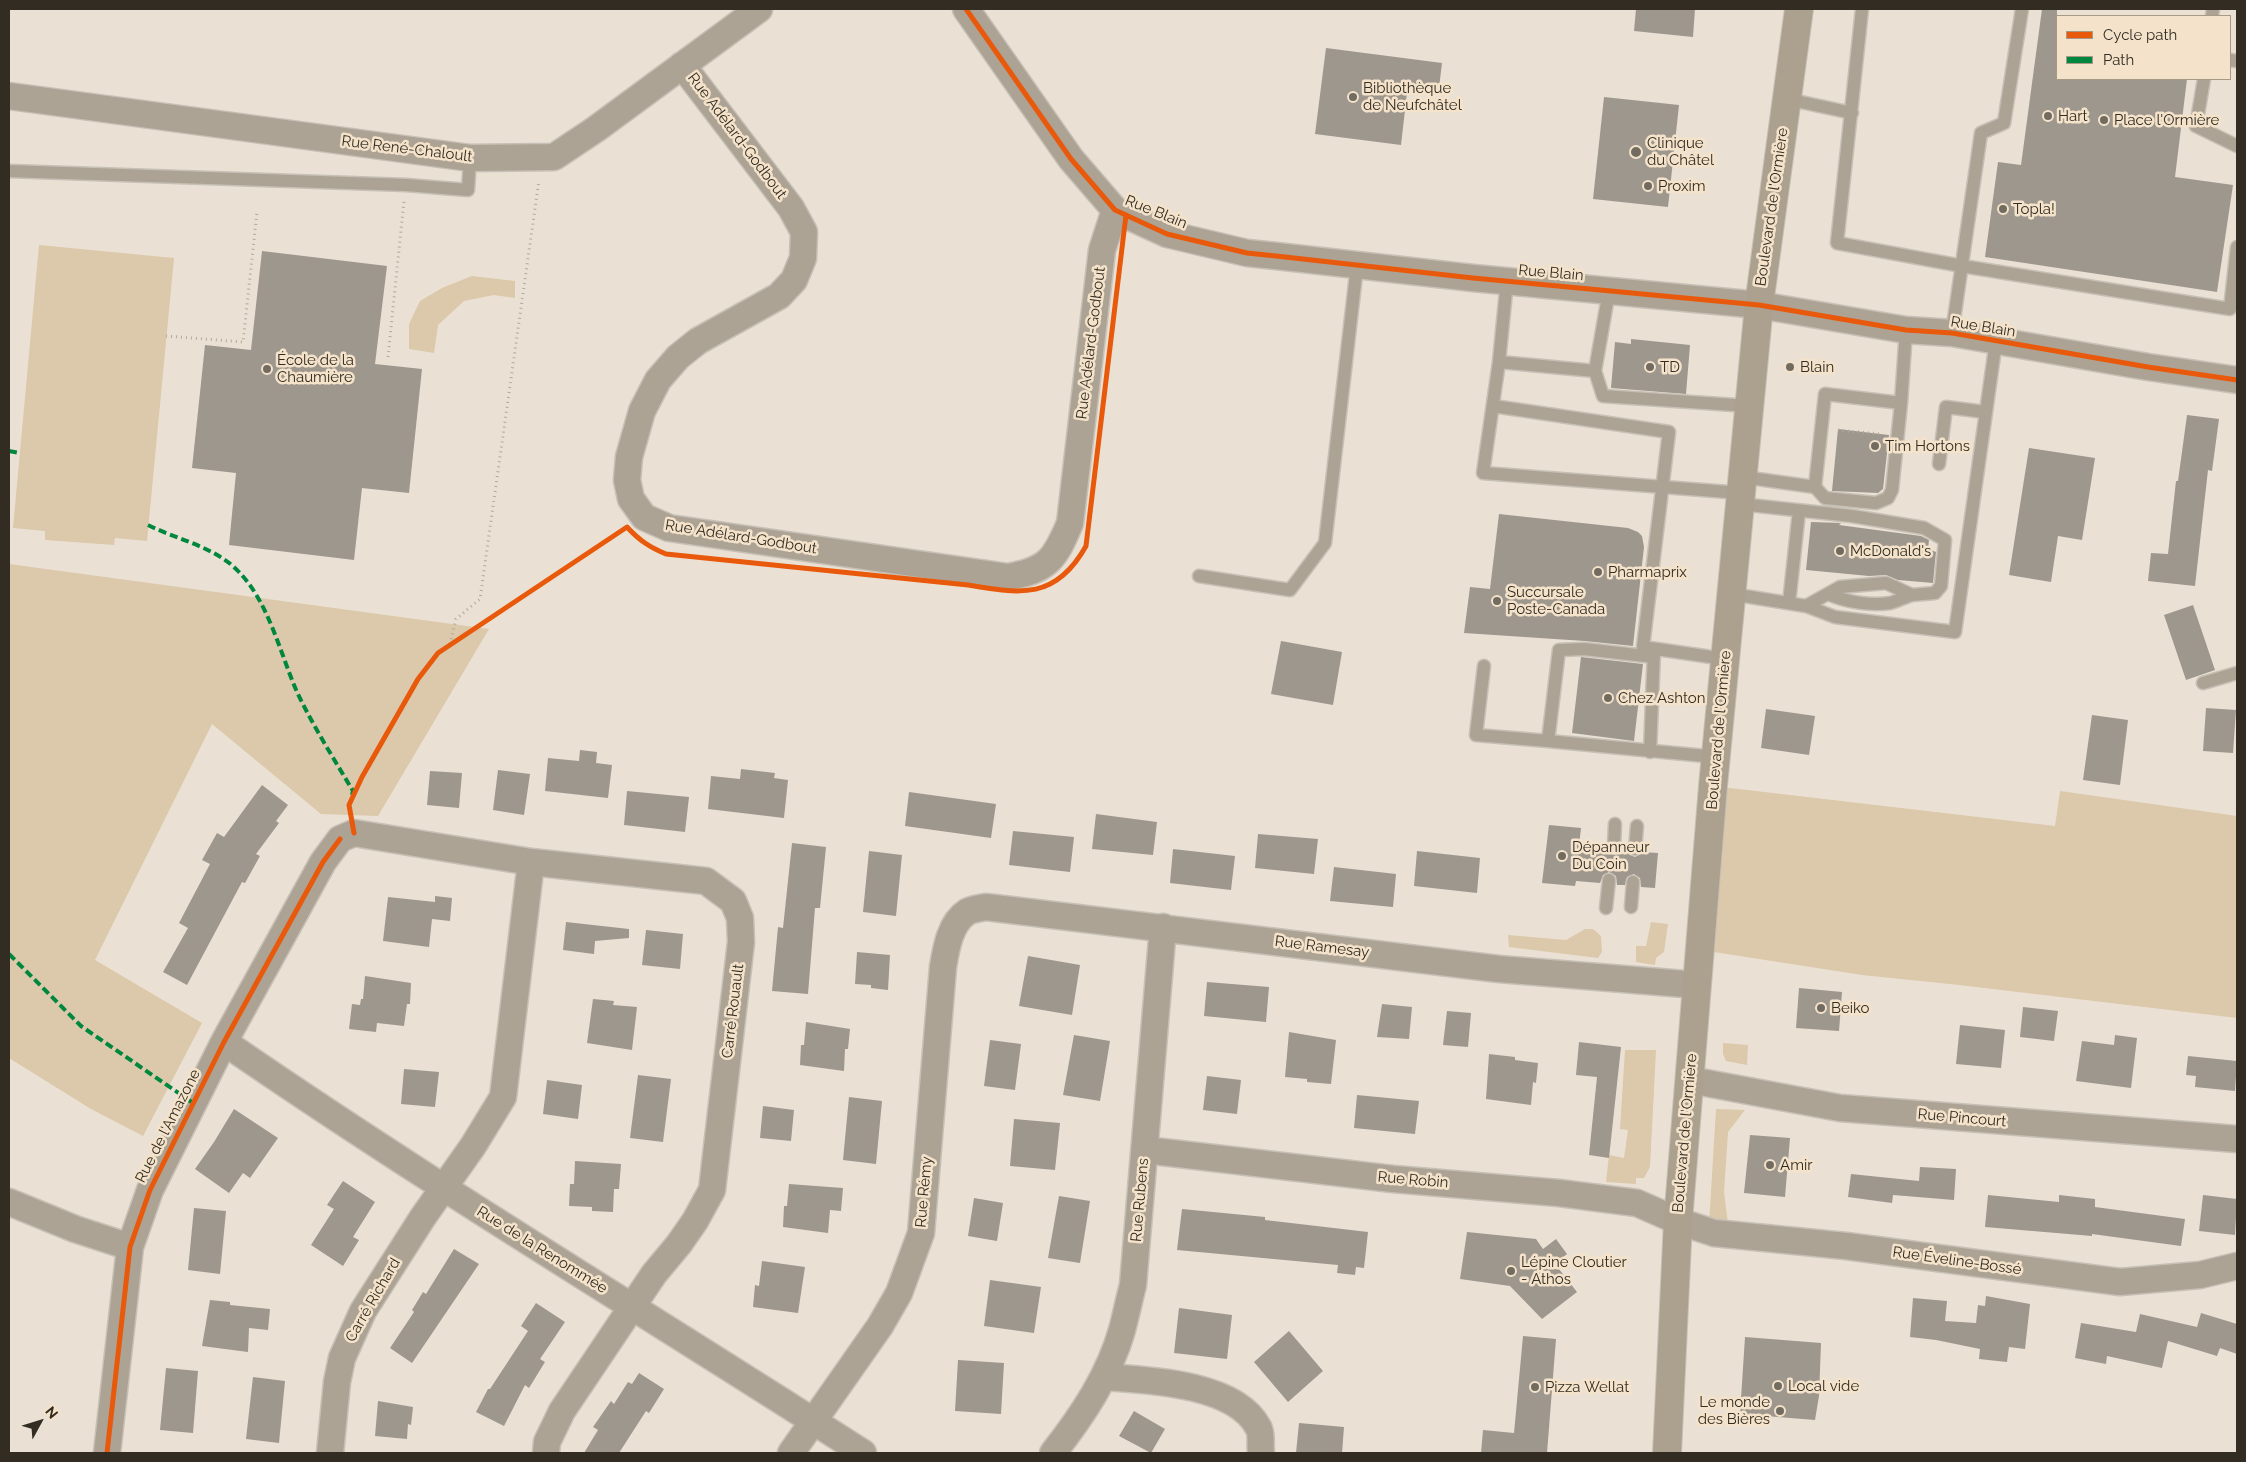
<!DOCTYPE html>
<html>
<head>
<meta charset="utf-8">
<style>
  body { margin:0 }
  #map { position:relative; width:2246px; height:1462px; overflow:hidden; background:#eae1d4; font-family:Raleway,sans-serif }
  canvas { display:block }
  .frame { position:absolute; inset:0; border:10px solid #322c22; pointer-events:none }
  .legend { position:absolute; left:2056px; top:15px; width:175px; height:65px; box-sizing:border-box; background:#f4e3ca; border:1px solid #a69a87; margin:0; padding:6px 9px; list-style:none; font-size:15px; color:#322c22 }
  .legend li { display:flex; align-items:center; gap:10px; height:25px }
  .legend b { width:25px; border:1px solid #a69a87 }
  .north { position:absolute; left:15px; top:1397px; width:50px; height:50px; -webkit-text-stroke:4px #f4e3ca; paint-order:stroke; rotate:51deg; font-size:14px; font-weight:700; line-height:20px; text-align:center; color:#322c22 }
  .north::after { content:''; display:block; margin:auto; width:18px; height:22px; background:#322c22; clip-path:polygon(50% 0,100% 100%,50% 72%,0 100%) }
</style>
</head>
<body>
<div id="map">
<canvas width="2246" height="1462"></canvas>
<div class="frame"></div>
<ul class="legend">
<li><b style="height:6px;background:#e8590c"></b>Cycle path</li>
<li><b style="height:6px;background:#00873e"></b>Path</li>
</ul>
<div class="north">N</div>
</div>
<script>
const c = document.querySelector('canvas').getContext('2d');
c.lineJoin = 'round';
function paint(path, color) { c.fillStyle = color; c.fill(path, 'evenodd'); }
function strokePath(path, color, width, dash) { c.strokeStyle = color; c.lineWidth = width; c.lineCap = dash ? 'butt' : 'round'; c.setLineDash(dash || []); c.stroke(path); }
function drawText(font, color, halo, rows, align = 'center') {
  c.font = font + ' Raleway,sans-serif'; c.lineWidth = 5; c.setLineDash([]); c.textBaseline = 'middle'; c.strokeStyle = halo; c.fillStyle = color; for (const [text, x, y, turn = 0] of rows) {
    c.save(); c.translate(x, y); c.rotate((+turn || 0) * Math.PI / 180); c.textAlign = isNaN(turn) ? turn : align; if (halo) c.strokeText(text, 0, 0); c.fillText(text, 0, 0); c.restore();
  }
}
const green = new Path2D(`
  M 39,245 L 174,258 L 147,541 L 115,538 L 114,545 L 45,540 L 45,531 L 13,528 Z
  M 472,276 L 515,281 L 515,298 L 494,295 L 464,301 L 438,325 L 434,353 L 409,349 L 409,324 L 420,301 L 442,288 Z
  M 9,564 L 489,629 L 378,816 L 321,814 L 212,724 L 95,960 L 202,1023 L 143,1136 L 91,1109 L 9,1058 Z
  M 1713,786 L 2055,826 L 2060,791 L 2237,816 L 2237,1018 L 1959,985 L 1862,975 L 1701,950 Z
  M 1651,922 L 1668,924 L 1664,952 L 1656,958 L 1655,965 L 1636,962 L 1636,946 L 1646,946 Z
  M 1585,929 L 1593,929 L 1601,936 L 1602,952 L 1598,958 L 1509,947 L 1508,935 L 1566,940 Z
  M 1723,1043 L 1748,1045 L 1747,1065 L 1726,1061 L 1723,1054 Z
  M 1625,1050 L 1656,1050 L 1650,1167 L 1644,1178 L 1636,1178 L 1636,1184 L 1606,1182 L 1609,1155 L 1624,1158 L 1628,1130 L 1620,1129 Z
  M 1716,1109 L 1745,1110 L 1728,1132 L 1724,1192 L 1728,1224 L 1709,1224 Z`);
const building = new Path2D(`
  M 1636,9 L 1695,9 L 1693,37 L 1634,31 Z
  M 2042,9 L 2057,9 L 2057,79 L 2187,79 L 2175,177 L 2233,185 L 2217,292 L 1985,257 L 1998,162 L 2021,165 Z
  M 1326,48 L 1442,63 L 1439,88 L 1408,84 L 1401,145 L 1315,134 Z
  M 1604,97 L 1679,105 L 1668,207 L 1593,199 Z
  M 262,251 L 387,266 L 375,364 L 422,369 L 409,493 L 362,488 L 354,560 L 229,545 L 236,473 L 192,468 L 205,345 L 251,350 Z
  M 1631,339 L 1690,345 L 1686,394 L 1611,388 L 1615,342 L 1631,344 Z
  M 2187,415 L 2219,419 L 2212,471 L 2208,470 L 2195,586 L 2148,581 L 2151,553 L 2168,554 L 2176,481 L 2178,481 Z
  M 1838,429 L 1889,435 L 1883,489 L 1878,493 L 1832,491 Z
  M 2029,448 L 2095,458 L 2082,540 L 2058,536 L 2051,582 L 2009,575 Z
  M 1499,514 L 1628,528 L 1638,532 L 1642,536 L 1644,547 L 1633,646 L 1585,641 L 1464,633 L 1470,587 L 1490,589 Z
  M 1811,522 L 1841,523 L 1839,525 L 1921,536 L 1929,540 L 1928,549 L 1936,552 L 1933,583 L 1898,580 L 1886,575 L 1869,576 L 1806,570 Z
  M 2193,605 L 2215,670 L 2186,680 L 2164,615 Z
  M 1281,641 L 1342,652 L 1333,705 L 1271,694 Z
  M 1581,657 L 1643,664 L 1634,741 L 1572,733 Z
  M 2206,708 L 2236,710 L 2233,753 L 2203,751 Z
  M 1766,709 L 1815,716 L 1809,755 L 1761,748 Z
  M 2092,715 L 2128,720 L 2120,785 L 2083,780 Z
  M 580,750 L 597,752 L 596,763 L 612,765 L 608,798 L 545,791 L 548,758 L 579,761 Z
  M 741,769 L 775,773 L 774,778 L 788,780 L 784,818 L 708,809 L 711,776 L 740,779 Z
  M 498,770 L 530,774 L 524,815 L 493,810 Z
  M 430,771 L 462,773 L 459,808 L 427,805 Z
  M 262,785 L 288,805 L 276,821 L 279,823 L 256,854 L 260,856 L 245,883 L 242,882 L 187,985 L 163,972 L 188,928 L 179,923 L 210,864 L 202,860 L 217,833 L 224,837 Z
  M 627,791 L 689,797 L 685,832 L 624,825 Z
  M 909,792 L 996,804 L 991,838 L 905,826 Z
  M 1096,814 L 1157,822 L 1153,855 L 1092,849 Z
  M 1549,825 L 1581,828 L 1579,846 L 1606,849 L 1613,855 L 1618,854 L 1621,850 L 1627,850 L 1630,855 L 1635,857 L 1642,852 L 1658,853 L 1655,888 L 1641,887 L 1640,878 L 1634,874 L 1627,877 L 1625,885 L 1617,885 L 1616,876 L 1609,872 L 1603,875 L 1600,883 L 1576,881 L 1575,886 L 1542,883 Z
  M 1013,831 L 1074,837 L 1070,872 L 1009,865 Z
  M 1258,834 L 1318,839 L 1314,874 L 1255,868 Z
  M 792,843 L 826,847 L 820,908 L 815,908 L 808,994 L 772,991 L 778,927 L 783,928 Z
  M 1173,849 L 1235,856 L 1231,890 L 1170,883 Z
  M 869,851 L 902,855 L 896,916 L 863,912 Z
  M 1417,851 L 1480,858 L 1477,893 L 1414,886 Z
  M 1334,867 L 1396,874 L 1393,907 L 1330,901 Z
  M 435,896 L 452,898 L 450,921 L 432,919 L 429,947 L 383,941 L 388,897 L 435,902 Z
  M 566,922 L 629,929 L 629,938 L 595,941 L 594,954 L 563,950 Z
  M 646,930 L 683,934 L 680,969 L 642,965 Z
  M 857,952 L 890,955 L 888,990 L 871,988 L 871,985 L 855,984 Z
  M 1028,956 L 1080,965 L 1072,1015 L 1019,1006 Z
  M 365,976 L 411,983 L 410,1004 L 407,1004 L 404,1026 L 377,1023 L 376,1032 L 349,1029 L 352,1004 L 360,1005 L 361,999 L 363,999 Z
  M 1207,982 L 1269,987 L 1266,1022 L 1204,1016 Z
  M 1799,988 L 1842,992 L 1839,1031 L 1796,1028 Z
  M 593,999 L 614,1001 L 613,1005 L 637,1007 L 632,1050 L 587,1043 Z
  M 1382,1004 L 1412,1007 L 1409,1039 L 1377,1037 Z
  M 2023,1007 L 2058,1011 L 2054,1041 L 2020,1037 Z
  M 1447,1011 L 1471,1013 L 1468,1047 L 1443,1045 Z
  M 806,1022 L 850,1029 L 848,1049 L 845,1049 L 844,1071 L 800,1065 L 801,1045 L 804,1045 Z
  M 1960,1025 L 2005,1030 L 2001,1068 L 1956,1064 Z
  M 1289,1032 L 1336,1040 L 1331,1084 L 1307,1082 L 1307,1079 L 1285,1077 Z
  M 1074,1035 L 1110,1041 L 1100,1101 L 1063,1095 Z
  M 2115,1035 L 2137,1038 L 2131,1088 L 2076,1081 L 2082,1041 L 2114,1045 Z
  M 990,1040 L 1021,1044 L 1015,1090 L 984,1086 Z
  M 1579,1042 L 1621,1047 L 1609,1158 L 1589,1155 L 1597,1077 L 1576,1075 Z
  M 1489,1054 L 1515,1057 L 1515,1060 L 1538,1063 L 1536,1083 L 1533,1082 L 1531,1105 L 1486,1099 Z
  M 2188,1056 L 2237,1061 L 2235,1091 L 2195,1087 L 2196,1076 L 2186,1075 Z
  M 404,1069 L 439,1072 L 435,1107 L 401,1104 Z
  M 638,1075 L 671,1079 L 663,1142 L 630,1138 Z
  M 1207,1076 L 1241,1080 L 1237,1114 L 1203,1110 Z
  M 547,1080 L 582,1085 L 578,1119 L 543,1114 Z
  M 1357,1095 L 1419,1101 L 1415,1134 L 1354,1128 Z
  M 849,1097 L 882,1101 L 876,1164 L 843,1160 Z
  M 763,1106 L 794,1110 L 791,1141 L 760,1138 Z
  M 234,1109 L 278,1138 L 250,1178 L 243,1173 L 229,1193 L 195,1169 L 214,1142 Z
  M 1014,1119 L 1060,1123 L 1055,1170 L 1010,1166 Z
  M 1750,1135 L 1790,1138 L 1785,1197 L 1744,1193 Z
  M 575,1161 L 621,1164 L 619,1189 L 614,1189 L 613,1212 L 592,1211 L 592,1207 L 569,1206 L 570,1184 L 574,1184 Z
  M 1920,1167 L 1956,1169 L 1954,1200 L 1893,1195 L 1892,1203 L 1848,1197 L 1851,1174 L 1919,1181 Z
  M 343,1181 L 375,1202 L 353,1237 L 359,1240 L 343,1266 L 311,1245 L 334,1209 L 327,1205 Z
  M 789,1184 L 843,1188 L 841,1211 L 830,1210 L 828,1233 L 783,1227 L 784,1206 L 787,1206 Z
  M 1988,1195 L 2059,1202 L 2059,1195 L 2095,1199 L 2095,1207 L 2185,1219 L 2181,1246 L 2092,1234 L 2092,1236 L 1985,1227 Z
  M 2203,1195 L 2237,1199 L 2235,1235 L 2199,1231 Z
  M 1059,1196 L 1090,1201 L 1080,1263 L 1048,1258 Z
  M 974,1198 L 1003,1203 L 997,1241 L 968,1236 Z
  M 194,1208 L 226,1211 L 220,1274 L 188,1270 Z
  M 1182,1209 L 1265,1217 L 1265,1220 L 1368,1232 L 1364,1268 L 1356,1267 L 1355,1275 L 1337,1273 L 1338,1265 L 1177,1250 Z
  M 1467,1232 L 1536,1239 L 1543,1249 L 1556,1239 L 1567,1254 L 1555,1264 L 1577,1292 L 1542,1319 L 1510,1286 L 1460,1279 Z
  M 454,1249 L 479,1264 L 412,1363 L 390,1348 L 414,1312 L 412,1310 L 423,1292 L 426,1294 Z
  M 762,1261 L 805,1267 L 798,1313 L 753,1307 L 755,1285 L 759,1286 Z
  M 990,1280 L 1041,1287 L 1034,1333 L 984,1326 Z
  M 1986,1296 L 2030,1304 L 2025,1349 L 2009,1347 L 2007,1362 L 1979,1359 L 1980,1349 L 1936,1340 L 1910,1337 L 1913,1298 L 1947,1301 L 1945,1321 L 1976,1323 L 1978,1305 L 1985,1306 Z
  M 210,1300 L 230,1302 L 230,1305 L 270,1309 L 268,1330 L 249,1328 L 248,1352 L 202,1346 Z
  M 536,1303 L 565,1322 L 540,1359 L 545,1362 L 529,1388 L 525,1385 L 504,1426 L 476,1412 L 488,1389 L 490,1389 L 528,1331 L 521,1326 Z
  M 1179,1308 L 1232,1315 L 1227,1359 L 1174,1353 Z
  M 2201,1313 L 2237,1324 L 2237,1354 L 2220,1348 L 2217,1356 L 2168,1341 L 2162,1368 L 2107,1356 L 2106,1364 L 2075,1358 L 2081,1323 L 2136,1332 L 2140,1314 L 2197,1327 Z
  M 1289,1331 L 1323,1371 L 1288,1402 L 1254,1362 Z
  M 1523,1336 L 1556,1339 L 1547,1453 L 1481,1453 L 1483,1430 L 1514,1433 Z
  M 1745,1337 L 1821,1343 L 1819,1396 L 1815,1420 L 1740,1414 Z
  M 958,1360 L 1004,1363 L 1001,1414 L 955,1411 Z
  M 166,1368 L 198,1371 L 193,1433 L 160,1430 Z
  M 639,1373 L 664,1389 L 649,1413 L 646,1411 L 619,1453 L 584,1453 L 598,1430 L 593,1427 L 611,1401 L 614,1404 L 628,1382 L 632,1384 Z
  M 253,1377 L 285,1381 L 279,1443 L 246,1439 Z
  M 378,1401 L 413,1407 L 411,1425 L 408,1424 L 407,1439 L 375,1436 Z
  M 1134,1411 L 1165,1429 L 1151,1453 L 1119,1436 Z
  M 1299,1423 L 1344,1427 L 1342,1453 L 1296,1453 Z`);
const path = new Path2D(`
  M 166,336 L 243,342 L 257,212
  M 388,357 L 404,201
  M 1838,430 L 1881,434
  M 450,644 L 456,619 L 480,599 L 539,180`);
const service = new Path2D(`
  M 1862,9 L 1837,243 L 1962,266 L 2230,309 L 2237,247
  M 2212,16 L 2213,9
  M 2230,60 L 2237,61
  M 2204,79 L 2196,126 L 2237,146
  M 1787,99 L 1852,113
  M 9,171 L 406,185 L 468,190 L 470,158
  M 1507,281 L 1499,362 L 1595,371 L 1609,291
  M 1952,333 L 1981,133 L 2004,123 L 2022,9
  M 1499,362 L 1483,473 L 1741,493
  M 1595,371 L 1603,396 L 1749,406
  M 1493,406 L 1669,432 L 1643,647 L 1725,659
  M 1939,464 L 1946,407 L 1985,412
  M 1743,477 L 1815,487 L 1825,394 L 1901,403 L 1906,330
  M 1815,487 L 1825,498 L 1876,503 L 1888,498 L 1892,490 L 1901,403
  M 1740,504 L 1852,516 L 1924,528 L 1945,540 L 1941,586 L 1935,593 L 1912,595 L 1886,583 L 1840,587 L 1806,606
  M 1199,576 L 1290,590 L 1325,543 L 1357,266
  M 1732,594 L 1806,606 L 1835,617 L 1955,632 L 1996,341
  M 1828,594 C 1846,602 1871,606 1890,603 C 1898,601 1905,597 1912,595
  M 1789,603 L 1799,511
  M 1484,666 L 1476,735 L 1548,741 L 1559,650 L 1584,649 L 1654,657
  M 2203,683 L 2237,673
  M 1548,741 L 1716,757
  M 1650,752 L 1654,650
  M 1614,847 L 1615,824
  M 1635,849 L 1637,826
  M 1631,907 L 1633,882
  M 1606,908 L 1609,880`);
const minor = new Path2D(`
  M 966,9 L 1071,159 L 1115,210 L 1167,234 L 1247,253 L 1276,256 L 1473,278 L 1759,305 L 1906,330 L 1952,333 L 2148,367 L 2237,380
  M 682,65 L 791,208 L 804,232 L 803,258 L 794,280 L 779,296 L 698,341 L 678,357 L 658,380 L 642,411 L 629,457 L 627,480 L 631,499 L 644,517 L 669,528 L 1008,577 C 1048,570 1055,559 1070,523 L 1102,250 L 1115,210
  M 9,96 L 470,158 L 554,157 L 596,129 L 759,9
  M 224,1042 C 433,1186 650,1316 863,1453
  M 1690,1080 L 1840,1108 L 2237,1139
  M 1145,1150 L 1393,1179 L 1559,1193 L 1637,1203 L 1678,1221 L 1714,1233 L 1846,1246 L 2120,1282 L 2200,1275 L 2237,1266
  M 9,1202 L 75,1229 L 130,1247
  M 1104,1377 C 1147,1380 1235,1383 1258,1427 C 1262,1433 1260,1446 1261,1453
  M 107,1453 L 130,1247 L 150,1190 L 224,1042 L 323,862 L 340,839 L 354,833 L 531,862 L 706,881 L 733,901 L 740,918 L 741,942 L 712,1190 L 695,1221 L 679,1244 L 654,1274 L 562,1411 L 547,1442 L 546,1453
  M 330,1453 L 337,1382 L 342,1358 L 363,1311 L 423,1217 L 473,1146 L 503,1097 L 531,862
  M 791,1453 L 880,1326 L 899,1293 L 921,1233 L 943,967 C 946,949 950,923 967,912 C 972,909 981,908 986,907 L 1499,969 L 1697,985
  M 1053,1453 C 1082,1416 1109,1376 1122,1330 C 1126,1315 1129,1300 1133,1285 L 1163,927`);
const secondary = new Path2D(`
  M 1667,1453 L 1678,1221 L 1713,786 L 1759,305 L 1799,9`);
const quiet = new Path2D(`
  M 9,451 L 19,453
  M 148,525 C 178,540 216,547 239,572 C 269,603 280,653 297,692 C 313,726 334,759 353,791 L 352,795
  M 9,954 L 81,1026 L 193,1103`);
const cycleway = new Path2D(`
  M 966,9 L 1071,159 L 1115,210 L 1167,234 L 1247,253 L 1276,256 L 1473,278 L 1759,305 L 1906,330 L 1952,333 L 2148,367 L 2237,380
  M 354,833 L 349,805 L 362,777 L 418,679 L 438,653 L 627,527 C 639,540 649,547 666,554 L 968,585 C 1021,594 1056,600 1086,546 L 1126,215
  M 107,1453 L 130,1247 L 150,1190 L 224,1042 L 323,862 L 340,839`);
const markers = [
  [1353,97,5,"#726b60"],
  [2048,116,5,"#726b60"],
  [2104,120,5,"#726b60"],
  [1636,152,6,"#726b60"],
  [1648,186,5,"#726b60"],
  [2003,209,5,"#726b60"],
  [1650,367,5,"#726b60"],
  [1790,367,5,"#726b60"],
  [267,369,5,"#726b60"],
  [1875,446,5,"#726b60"],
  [1840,551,5,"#726b60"],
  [1598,572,5,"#726b60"],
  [1497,601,5,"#726b60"],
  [1608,698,5,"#726b60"],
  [1562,856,5,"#726b60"],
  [1821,1008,5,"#726b60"],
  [1770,1165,5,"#726b60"],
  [1511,1271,5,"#726b60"],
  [1778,1386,5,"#726b60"],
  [1535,1387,5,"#726b60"],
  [1780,1411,5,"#726b60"]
];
const poiNames = [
  ["Bibliothèque",1363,88],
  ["de Neufchâtel",1363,105],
  ["Hart",2058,116],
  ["Place l'Ormière",2114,120],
  ["Clinique",1647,143],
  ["du Châtel",1647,160],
  ["Proxim",1658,186],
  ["Topla!",2013,209],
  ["École de la",277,360],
  ["Chaumière",277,377],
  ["TD",1660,367],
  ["Blain",1800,367],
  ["Tim Hortons",1885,446],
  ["McDonald's",1850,551],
  ["Pharmaprix",1608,572],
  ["Succursale",1507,592],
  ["Poste-Canada",1507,609],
  ["Chez Ashton",1618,698],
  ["Dépanneur",1572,847],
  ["Du Coin",1572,864],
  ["Beiko",1831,1008],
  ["Amir",1780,1165],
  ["Lépine Cloutier",1521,1262],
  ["- Athos",1521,1279],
  ["Local vide",1788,1386],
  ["Pizza Wellat",1545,1387],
  ["Le monde",1770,1402,"right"],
  ["des Bières",1770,1419,"right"]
];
const streetNames = [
  ["Rue Adélard-Godbout",737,136,53],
  ["Rue René-Chaloult",407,149,7],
  ["Boulevard de l'Ormière",1772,207,-82],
  ["Rue Blain",1156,212,22],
  ["Rue Blain",1551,273,5],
  ["Rue Blain",1983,327,9],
  ["Rue Adélard-Godbout",1091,343,-83],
  ["Rue Adélard-Godbout",741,537,9],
  ["Boulevard de l'Ormière",1719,730,-85],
  ["Rue Ramesay",1322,947,7],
  ["Carré Rouault",733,1011,-83],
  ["Rue Pincourt",1962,1118,5],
  ["Rue de l'Amazone",168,1126,-63],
  ["Boulevard de l'Ormière",1685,1133,-85],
  ["Rue Robin",1413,1180,5],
  ["Rue Rémy",924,1192,-85],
  ["Rue Rubens",1140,1200,-85],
  ["Rue de la Renommée",542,1250,32],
  ["Rue Éveline-Bossé",1957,1261,8],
  ["Carré Richard",373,1300,-60]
];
paint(green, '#dcc8aa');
paint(building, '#9e978e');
strokePath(service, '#c7c0b6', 15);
strokePath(minor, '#c7c0b6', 29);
strokePath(secondary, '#c7c0b6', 30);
strokePath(path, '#b1a99d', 3, [1, 4]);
strokePath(service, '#ada394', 12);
strokePath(minor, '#ada394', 26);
strokePath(secondary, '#aca08e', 28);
strokePath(quiet, '#00873e', 4, [8, 4]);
strokePath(cycleway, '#e8590c', 5);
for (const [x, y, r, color] of markers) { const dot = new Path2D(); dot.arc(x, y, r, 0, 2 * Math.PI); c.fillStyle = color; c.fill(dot); strokePath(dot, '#f4e3ca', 2); }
drawText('15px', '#322c22', '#f4e3ca', poiNames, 'left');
drawText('15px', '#322c22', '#f4e3ca', streetNames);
</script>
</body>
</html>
